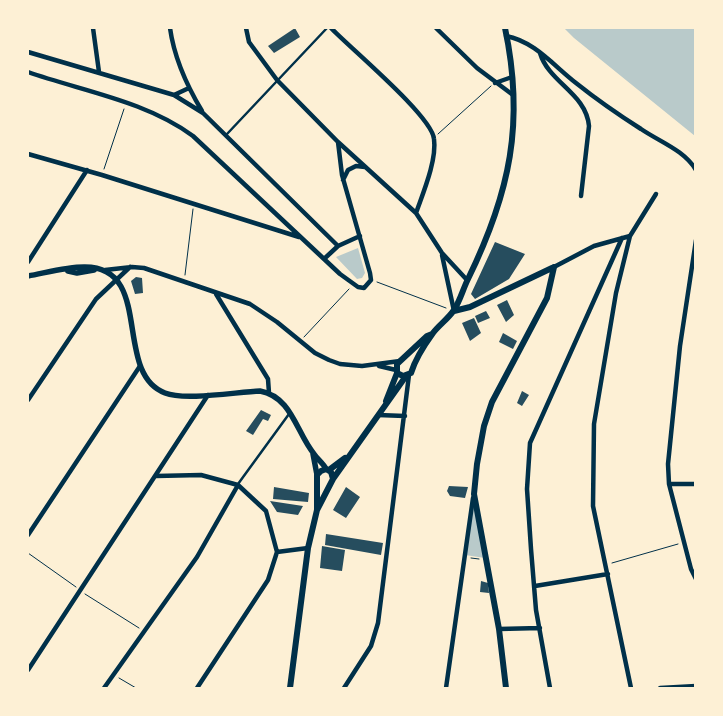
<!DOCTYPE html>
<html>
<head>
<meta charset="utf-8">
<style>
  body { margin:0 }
  #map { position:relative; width:723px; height:716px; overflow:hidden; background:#fdf0d5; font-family:Manrope,sans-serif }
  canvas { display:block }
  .frame { position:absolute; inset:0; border:29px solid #fdf0d5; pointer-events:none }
</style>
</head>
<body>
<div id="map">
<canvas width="723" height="716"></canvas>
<div class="frame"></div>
</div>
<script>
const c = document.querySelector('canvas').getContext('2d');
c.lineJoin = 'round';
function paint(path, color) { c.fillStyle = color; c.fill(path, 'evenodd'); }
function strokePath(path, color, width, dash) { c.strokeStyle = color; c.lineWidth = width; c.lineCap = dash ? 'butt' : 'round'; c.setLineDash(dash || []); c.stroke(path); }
const green = new Path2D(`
  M 564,28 L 695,28 L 695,136 L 574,38 Z
  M 358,248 L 365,273 L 362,278 L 357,279 L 336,257 Z
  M 473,498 L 485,558 L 465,555 Z`);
const building = new Path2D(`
  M 295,28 L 300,37 L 274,53 L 268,46 Z
  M 495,242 L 525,254 L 509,279 L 475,299 L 471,294 Z
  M 136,277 L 142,278 L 143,293 L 135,294 L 131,281 Z
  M 507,300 L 514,315 L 506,322 L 497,305 Z
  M 486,311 L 490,318 L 478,323 L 475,316 Z
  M 474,318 L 481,333 L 470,341 L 462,323 Z
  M 503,333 L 517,341 L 513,349 L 499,342 Z
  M 522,391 L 529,395 L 522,406 L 517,403 Z
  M 261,410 L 271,415 L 268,421 L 263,419 L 253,435 L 246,431 Z
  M 449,486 L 468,487 L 465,498 L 450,496 L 447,491 Z
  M 274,487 L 309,493 L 308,502 L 273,499 Z
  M 346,487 L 360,497 L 346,518 L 333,510 Z
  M 270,501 L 303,506 L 298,515 L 277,512 Z
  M 326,534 L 383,543 L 381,555 L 325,545 Z
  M 322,546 L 345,550 L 342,571 L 320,568 Z
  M 481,581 L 488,583 L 489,593 L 480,592 Z`);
const path = new Path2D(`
  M 438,134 L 491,86
  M 104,169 L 124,109
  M 185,275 L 193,209
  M 377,282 L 446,308
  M 304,337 L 349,289
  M 28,553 L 76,587
  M 471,558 L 479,559
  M 612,563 L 678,544
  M 85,594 L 139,628
  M 119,678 L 136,688`);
const service = new Path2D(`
  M 227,134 L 327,28
  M 238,484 L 289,414`);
const minor = new Path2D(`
  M 93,28 L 99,72
  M 170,28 C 174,57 187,86 202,111
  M 246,28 L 249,42 L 277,80 L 338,142 L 416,213 L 442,253 L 467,280
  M 331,28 C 350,48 432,116 434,139 C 437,160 423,193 416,213
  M 436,28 L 477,68 L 513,95
  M 506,36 C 534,41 554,66 576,83 C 596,99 619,115 641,129 C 660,142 684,150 696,170
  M 28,52 L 174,95 L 203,113 L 338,246
  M 540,53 C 549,83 586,93 589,126 L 581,196
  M 28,72 C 82,91 146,101 193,136 L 340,274 L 358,287 L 364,288 L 371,280 L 370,273 L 342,175 L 338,142
  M 495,83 L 512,77
  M 174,95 L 189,88
  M 28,154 L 102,175 L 299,237
  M 343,180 L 348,170 L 356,166 L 365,167
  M 696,240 L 680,346 L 668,464 L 669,484 L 691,569 L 696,579
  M 442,255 L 454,311
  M 324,259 L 338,246 L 360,236
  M 28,262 L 87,170
  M 554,267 L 594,246 L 630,236
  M 105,270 L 132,267 L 144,268 L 250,304 L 277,322 L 315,353 L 329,360 L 340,364 L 362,366 L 400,361
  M 216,294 L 268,379 L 269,393
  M 379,366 L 396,370
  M 28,400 L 96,299 L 130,267
  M 378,415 L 405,416
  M 156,476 L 201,475 L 238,485 L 266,511 L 277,552 L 268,580 L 197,688
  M 669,484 L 696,484
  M 28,535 L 140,366
  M 277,552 L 308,548
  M 535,586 L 608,574
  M 499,629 L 540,628
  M 28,670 L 208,395
  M 104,688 L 197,557 L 238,485
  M 344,688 L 371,646 L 378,623 L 409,375
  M 446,688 L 473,498
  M 550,688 L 536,610 L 531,549 L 527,489 L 530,443 L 622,238
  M 631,688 L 593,506 L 594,424 L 616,293 L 630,236 L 656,194
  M 660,688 L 696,686`);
const tertiary = new Path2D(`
  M 68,271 L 77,273 L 94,270
  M 28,276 C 45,273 66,267 84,267 C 155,266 112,373 165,393 C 185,401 236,392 260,391 C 292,397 296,432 314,454 C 318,460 323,463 326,469
  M 313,454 L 317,475`);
const secondary = new Path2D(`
  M 454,311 L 470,307 L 554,267
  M 397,373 L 403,376 L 411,373 C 415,360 425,344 433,333 C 439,325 448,319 454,310 C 460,301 463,289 468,279 C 510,193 525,122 505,28
  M 386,401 L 397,373 L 397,364 L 427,336 L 432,334
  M 329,470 L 345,458
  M 333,479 L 406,376
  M 290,688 L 308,548 L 317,510 L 317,475 L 321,471 L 326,469 L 331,472 L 333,479 L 317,510
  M 506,688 L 499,629 L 474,494 L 477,464 L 484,426 L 492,402 L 547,298 L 554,267`);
paint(green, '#b9caca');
paint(building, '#264d5e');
strokePath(path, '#003049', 1);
strokePath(service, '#003049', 2.5);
strokePath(minor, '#003049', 4.5);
strokePath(tertiary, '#003049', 5.5);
strokePath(secondary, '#003049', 6);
</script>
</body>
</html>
